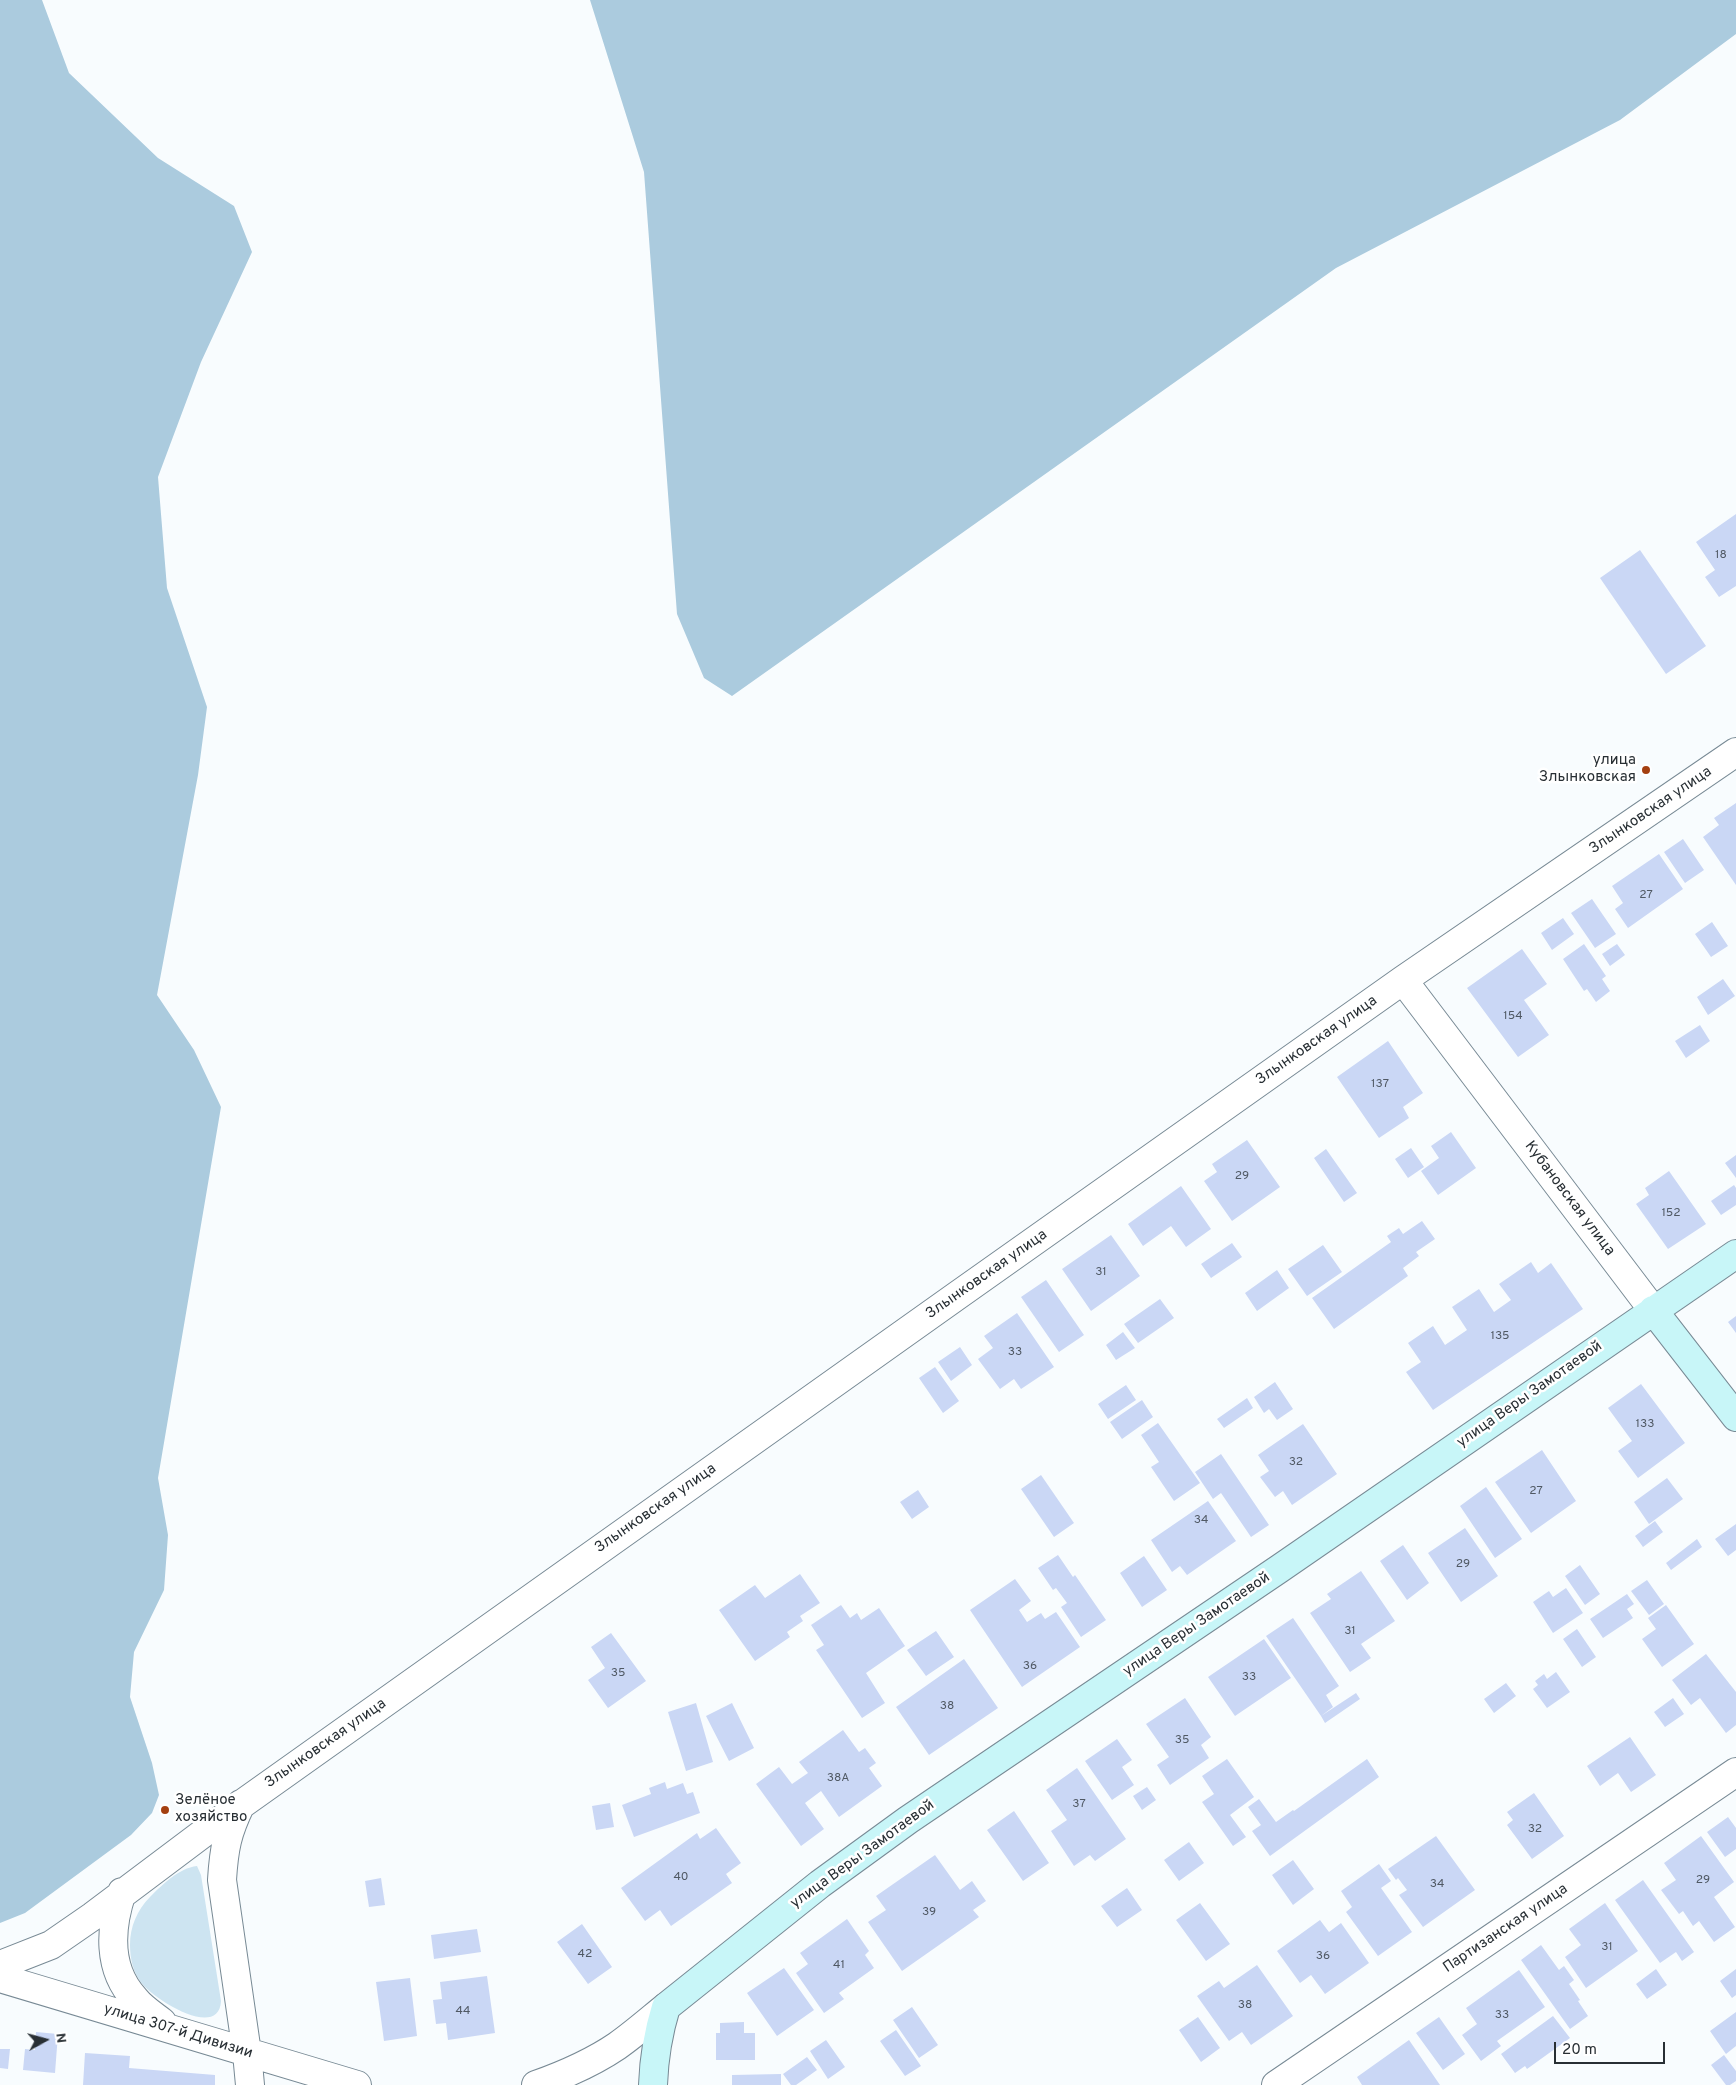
<!DOCTYPE html>
<html>
<head>
<meta charset="utf-8">
<style>
  body { margin:0 }
  #map { position:relative; width:1736px; height:2085px; overflow:hidden; background:#f8fcfe; font-family:Overpass,sans-serif }
  canvas { display:block }
  .north { position:absolute; left:20px; top:2015px; width:50px; height:50px; -webkit-text-stroke:4px #fff; paint-order:stroke; rotate:83deg; font-size:14px; font-weight:700; line-height:20px; text-align:center; color:#282f34 }
  .north::after { content:''; display:block; margin:auto; width:18px; height:22px; background:#282f34; clip-path:polygon(50% 0,100% 100%,50% 72%,0 100%) }
  .scale { position:absolute; left:1554px; top:2042px; width:111px; height:22px; box-sizing:border-box; border:2px solid #282f34; border-top:0; padding-left:6px; font-size:15px; line-height:18px; white-space:nowrap; color:#282f34; -webkit-text-stroke:4px #fff; paint-order:stroke }
</style>
</head>
<body>
<div id="map">
<canvas width="1736" height="2085"></canvas>
<div class="north">N</div>
<div class="scale">20 m</div>
</div>
<script>
const c = document.querySelector('canvas').getContext('2d');
c.lineJoin = 'round';
function paint(path, color) { c.fillStyle = color; c.fill(path, 'evenodd'); }
function strokePath(path, color, width, dash) { c.strokeStyle = color; c.lineWidth = width; c.lineCap = dash ? 'butt' : 'round'; c.setLineDash(dash || []); c.stroke(path); }
function drawText(font, color, halo, rows, align = 'center') {
  c.font = font + ' Overpass,sans-serif'; c.lineWidth = 5; c.setLineDash([]); c.textBaseline = 'middle'; c.strokeStyle = halo; c.fillStyle = color; for (const [text, x, y, turn = 0] of rows) {
    c.save(); c.translate(x, y); c.rotate((+turn || 0) * Math.PI / 180); c.textAlign = isNaN(turn) ? turn : align; if (halo) c.strokeText(text, 0, 0); c.fillText(text, 0, 0); c.restore();
  }
}
const green = new Path2D(`
  M 197,1866 L 201,1875 L 221,2001 C 219,2041 151,1998 140,1981 C 133,1971 130,1958 130,1945 C 130,1927 137,1910 150,1897 C 162,1885 179,1868 197,1866 Z`);
const forest = new Path2D(`
  M 0,0 L 42,0 L 69,73 L 158,158 L 234,206 L 252,252 L 201,362 L 158,477 L 167,588 L 207,707 L 198,775 L 157,995 L 194,1050 L 221,1107 L 158,1478 L 168,1535 L 164,1590 L 134,1652 L 130,1697 L 152,1763 L 159,1795 L 152,1813 L 131,1835 L 25,1913 L 0,1923 Z
  M 590,0 L 1736,0 L 1736,34 L 1620,120 L 1336,268 L 732,696 L 704,678 L 677,614 L 644,172 Z`);
const building = new Path2D(`
  M 1736,514 L 1736,586 L 1719,597 L 1705,577 L 1715,570 L 1696,542 Z
  M 1640,550 L 1706,646 L 1666,674 L 1600,578 Z
  M 1736,803 L 1736,885 L 1703,837 L 1719,825 L 1714,818 Z
  M 1683,839 L 1704,870 L 1685,883 L 1664,852 Z
  M 1659,854 L 1683,889 L 1628,928 L 1615,909 L 1623,903 L 1612,886 Z
  M 1592,899 L 1616,934 L 1595,948 L 1571,913 Z
  M 1563,918 L 1574,934 L 1552,950 L 1541,933 Z
  M 1712,922 L 1728,946 L 1711,957 L 1695,934 Z
  M 1584,944 L 1606,976 L 1602,979 L 1610,991 L 1596,1002 L 1587,989 L 1584,991 L 1563,959 Z
  M 1617,944 L 1625,955 L 1610,966 L 1602,954 Z
  M 1522,949 L 1547,984 L 1524,1000 L 1549,1035 L 1518,1057 L 1467,988 Z
  M 1723,979 L 1735,996 L 1708,1015 L 1697,997 Z
  M 1700,1025 L 1710,1041 L 1686,1058 L 1675,1041 Z
  M 1388,1041 L 1423,1093 L 1403,1107 L 1409,1118 L 1379,1138 L 1337,1077 Z
  M 1451,1132 L 1476,1168 L 1438,1195 L 1421,1171 L 1439,1158 L 1431,1146 Z
  M 1247,1140 L 1280,1187 L 1232,1221 L 1204,1181 L 1217,1172 L 1212,1164 Z
  M 1411,1148 L 1424,1167 L 1408,1178 L 1395,1159 Z
  M 1326,1149 L 1357,1193 L 1344,1202 L 1314,1158 Z
  M 1736,1155 L 1736,1178 L 1725,1163 Z
  M 1669,1171 L 1706,1224 L 1668,1249 L 1636,1204 L 1649,1195 L 1645,1188 Z
  M 1734,1185 L 1736,1188 L 1736,1205 L 1721,1215 L 1711,1201 Z
  M 1181,1186 L 1211,1229 L 1186,1247 L 1171,1226 L 1143,1246 L 1128,1224 Z
  M 1422,1221 L 1435,1239 L 1416,1252 L 1419,1256 L 1403,1268 L 1408,1276 L 1334,1329 L 1312,1298 L 1391,1242 L 1387,1236 L 1399,1228 L 1403,1234 Z
  M 1111,1235 L 1140,1276 L 1091,1311 L 1062,1269 Z
  M 1232,1243 L 1242,1257 L 1211,1278 L 1201,1264 Z
  M 1323,1245 L 1342,1272 L 1307,1296 L 1288,1269 Z
  M 1531,1262 L 1538,1273 L 1551,1263 L 1583,1309 L 1433,1410 L 1406,1372 L 1421,1362 L 1408,1343 L 1433,1326 L 1445,1345 L 1467,1330 L 1452,1307 L 1479,1289 L 1494,1312 L 1511,1300 L 1499,1284 Z
  M 1277,1270 L 1289,1288 L 1257,1311 L 1245,1293 Z
  M 1046,1280 L 1084,1335 L 1059,1352 L 1021,1297 Z
  M 1160,1299 L 1174,1318 L 1138,1343 L 1124,1324 Z
  M 1017,1313 L 1054,1367 L 1021,1389 L 1014,1379 L 1000,1389 L 978,1359 L 993,1348 L 984,1336 Z
  M 1736,1316 L 1736,1333 L 1728,1322 Z
  M 1123,1332 L 1135,1348 L 1116,1360 L 1106,1345 Z
  M 960,1347 L 972,1365 L 951,1381 L 938,1362 Z
  M 935,1367 L 959,1401 L 943,1413 L 919,1378 Z
  M 1275,1382 L 1293,1409 L 1277,1420 L 1269,1409 L 1264,1413 L 1254,1397 Z
  M 1641,1384 L 1685,1443 L 1638,1478 L 1618,1451 L 1632,1441 L 1608,1408 Z
  M 1126,1385 L 1136,1400 L 1108,1419 L 1098,1404 Z
  M 1247,1398 L 1253,1408 L 1224,1428 L 1217,1419 Z
  M 1142,1400 L 1153,1417 L 1122,1439 L 1110,1422 Z
  M 1158,1423 L 1200,1483 L 1174,1501 L 1151,1467 L 1159,1462 L 1141,1435 Z
  M 1303,1424 L 1337,1474 L 1292,1505 L 1283,1491 L 1275,1497 L 1260,1477 L 1269,1471 L 1258,1455 Z
  M 1542,1450 L 1576,1501 L 1531,1533 L 1495,1482 Z
  M 1221,1454 L 1269,1525 L 1251,1537 L 1221,1493 L 1213,1499 L 1195,1472 Z
  M 1041,1475 L 1074,1523 L 1054,1537 L 1021,1489 Z
  M 1667,1478 L 1683,1499 L 1649,1524 L 1634,1502 Z
  M 1486,1487 L 1522,1539 L 1495,1558 L 1460,1506 Z
  M 918,1490 L 929,1507 L 912,1519 L 900,1502 Z
  M 1208,1501 L 1236,1541 L 1187,1575 L 1180,1566 L 1172,1572 L 1151,1540 Z
  M 1655,1521 L 1663,1532 L 1643,1547 L 1635,1536 Z
  M 1736,1524 L 1736,1550 L 1728,1556 L 1715,1539 Z
  M 1465,1528 L 1498,1576 L 1461,1602 L 1428,1553 Z
  M 1697,1539 L 1702,1547 L 1671,1570 L 1666,1563 Z
  M 1403,1545 L 1429,1583 L 1407,1600 L 1380,1561 Z
  M 1058,1555 L 1073,1577 L 1075,1575 L 1106,1620 L 1081,1637 L 1061,1607 L 1067,1603 L 1056,1588 L 1053,1590 L 1038,1568 Z
  M 1144,1556 L 1167,1590 L 1142,1607 L 1120,1573 Z
  M 1580,1565 L 1600,1594 L 1585,1605 L 1565,1576 Z
  M 1361,1571 L 1395,1621 L 1361,1644 L 1371,1658 L 1350,1672 L 1310,1613 L 1331,1599 L 1327,1594 Z
  M 800,1574 L 820,1603 L 800,1616 L 803,1621 L 787,1632 L 790,1637 L 755,1661 L 719,1610 L 755,1585 L 765,1598 Z
  M 1015,1579 L 1031,1601 L 1019,1610 L 1027,1622 L 1041,1613 L 1045,1619 L 1056,1612 L 1080,1647 L 1022,1687 L 970,1610 Z
  M 1647,1580 L 1664,1604 L 1649,1615 L 1631,1591 Z
  M 1566,1588 L 1583,1613 L 1553,1633 L 1533,1602 L 1549,1591 L 1553,1597 Z
  M 1627,1594 L 1634,1604 L 1627,1609 L 1633,1618 L 1603,1638 L 1590,1619 Z
  M 841,1605 L 850,1618 L 857,1613 L 861,1620 L 879,1608 L 905,1646 L 866,1673 L 885,1703 L 862,1718 L 816,1650 L 824,1645 L 811,1625 Z
  M 1666,1605 L 1694,1644 L 1662,1667 L 1642,1639 L 1656,1629 L 1648,1618 Z
  M 1293,1618 L 1339,1686 L 1326,1695 L 1333,1707 L 1321,1716 L 1266,1636 Z
  M 1577,1629 L 1596,1657 L 1582,1667 L 1563,1639 Z
  M 936,1631 L 954,1657 L 926,1676 L 907,1650 Z
  M 611,1633 L 646,1681 L 608,1708 L 588,1680 L 605,1668 L 591,1647 Z
  M 1264,1639 L 1291,1678 L 1235,1716 L 1208,1677 Z
  M 1706,1654 L 1736,1692 L 1736,1725 L 1726,1733 L 1700,1698 L 1691,1705 L 1672,1680 Z
  M 964,1659 L 998,1708 L 929,1755 L 896,1707 Z
  M 1556,1672 L 1570,1692 L 1547,1708 L 1533,1689 L 1538,1685 L 1535,1681 L 1544,1674 L 1547,1679 Z
  M 1506,1683 L 1516,1696 L 1494,1713 L 1484,1699 Z
  M 1356,1693 L 1360,1699 L 1325,1723 L 1321,1716 Z
  M 1185,1698 L 1211,1737 L 1201,1745 L 1209,1758 L 1170,1785 L 1157,1765 L 1169,1757 L 1146,1724 Z
  M 1673,1698 L 1684,1714 L 1665,1727 L 1654,1712 Z
  M 696,1703 L 713,1762 L 686,1771 L 668,1712 Z
  M 732,1703 L 754,1748 L 729,1761 L 706,1716 Z
  M 843,1730 L 859,1752 L 865,1748 L 876,1763 L 869,1768 L 882,1786 L 839,1817 L 821,1791 L 805,1803 L 824,1829 L 801,1846 L 756,1784 L 779,1767 L 792,1784 L 808,1773 L 799,1762 Z
  M 1630,1737 L 1656,1775 L 1631,1792 L 1618,1773 L 1600,1786 L 1587,1766 Z
  M 1117,1739 L 1132,1760 L 1122,1767 L 1134,1785 L 1112,1800 L 1085,1761 Z
  M 1227,1759 L 1254,1797 L 1230,1815 L 1246,1837 L 1233,1846 L 1202,1802 L 1214,1794 L 1202,1776 Z
  M 1367,1759 L 1379,1777 L 1270,1856 L 1252,1831 L 1261,1825 L 1248,1807 L 1259,1799 L 1276,1822 L 1293,1810 L 1294,1811 Z
  M 1077,1768 L 1126,1839 L 1095,1861 L 1090,1855 L 1074,1866 L 1051,1831 L 1067,1820 L 1046,1790 Z
  M 665,1782 L 667,1789 L 683,1783 L 687,1794 L 693,1792 L 700,1813 L 634,1837 L 622,1805 L 651,1794 L 649,1788 Z
  M 1147,1787 L 1156,1800 L 1142,1810 L 1133,1796 Z
  M 1534,1793 L 1564,1836 L 1532,1859 L 1507,1825 L 1513,1820 L 1507,1812 Z
  M 610,1803 L 614,1827 L 596,1830 L 592,1806 Z
  M 1014,1811 L 1049,1863 L 1023,1881 L 987,1830 Z
  M 1728,1817 L 1736,1828 L 1736,1849 L 1725,1857 L 1707,1832 Z
  M 716,1828 L 741,1863 L 726,1874 L 732,1883 L 671,1926 L 660,1910 L 645,1921 L 621,1888 L 697,1833 L 700,1839 Z
  M 1436,1836 L 1475,1890 L 1423,1927 L 1399,1895 L 1407,1890 L 1398,1878 L 1396,1880 L 1388,1869 Z
  M 1701,1836 L 1734,1882 L 1714,1897 L 1735,1927 L 1714,1942 L 1699,1921 L 1693,1926 L 1683,1911 L 1679,1914 L 1661,1890 L 1676,1880 L 1664,1863 Z
  M 1189,1842 L 1204,1863 L 1179,1881 L 1164,1860 Z
  M 935,1855 L 960,1890 L 972,1881 L 986,1901 L 973,1910 L 979,1917 L 902,1971 L 868,1922 L 886,1910 L 876,1896 Z
  M 1293,1860 L 1314,1889 L 1293,1905 L 1272,1875 Z
  M 1379,1864 L 1391,1881 L 1381,1888 L 1412,1932 L 1378,1956 L 1346,1912 L 1352,1907 L 1341,1891 Z
  M 381,1878 L 385,1905 L 369,1907 L 365,1881 Z
  M 1643,1880 L 1694,1952 L 1682,1961 L 1676,1952 L 1660,1963 L 1615,1900 Z
  M 1127,1888 L 1142,1910 L 1117,1927 L 1101,1906 Z
  M 1200,1903 L 1230,1944 L 1206,1961 L 1176,1920 Z
  M 1605,1903 L 1638,1951 L 1586,1988 L 1565,1957 L 1581,1945 L 1569,1929 Z
  M 847,1919 L 869,1951 L 865,1955 L 874,1968 L 839,1993 L 844,1999 L 824,2013 L 796,1973 L 808,1964 L 800,1953 Z
  M 1320,1920 L 1329,1932 L 1341,1923 L 1369,1963 L 1325,1994 L 1311,1975 L 1300,1983 L 1277,1951 Z
  M 582,1924 L 612,1967 L 588,1984 L 557,1942 Z
  M 477,1929 L 481,1952 L 434,1959 L 431,1935 Z
  M 1541,1945 L 1559,1970 L 1564,1966 L 1574,1980 L 1569,1984 L 1580,2000 L 1578,2001 L 1588,2016 L 1570,2029 L 1521,1960 Z
  M 1257,1965 L 1293,2016 L 1251,2045 L 1242,2032 L 1229,2041 L 1197,1996 L 1219,1981 L 1224,1988 Z
  M 784,1968 L 814,2010 L 777,2036 L 747,1993 Z
  M 1656,1969 L 1667,1985 L 1647,1999 L 1636,1984 Z
  M 1736,1969 L 1736,1995 L 1732,1998 L 1720,1981 Z
  M 1519,1970 L 1545,2007 L 1497,2041 L 1501,2046 L 1481,2061 L 1462,2035 L 1477,2024 L 1466,2008 Z
  M 487,1976 L 495,2033 L 448,2040 L 446,2023 L 436,2024 L 433,2000 L 442,1999 L 440,1982 Z
  M 410,1978 L 417,2036 L 384,2041 L 376,1982 Z
  M 912,2007 L 938,2045 L 919,2058 L 893,2020 Z
  M 1736,2012 L 1736,2046 L 1726,2054 L 1710,2031 Z
  M 1553,2016 L 1570,2038 L 1527,2069 L 1525,2066 L 1515,2073 L 1501,2054 Z
  M 1198,2017 L 1220,2048 L 1201,2062 L 1179,2030 Z
  M 1439,2017 L 1465,2054 L 1443,2070 L 1416,2033 Z
  M 744,2022 L 744,2033 L 755,2033 L 755,2060 L 716,2060 L 716,2033 L 720,2033 L 720,2023 Z
  M 896,2030 L 921,2066 L 905,2076 L 880,2041 Z
  M 36,2032 L 58,2034 L 55,2073 L 23,2070 L 25,2049 L 35,2050 Z
  M 826,2040 L 845,2067 L 828,2079 L 810,2051 Z
  M 1409,2040 L 1440,2085 L 1362,2085 L 1357,2077 Z
  M 0,2049 L 10,2049 L 8,2069 L 0,2068 Z
  M 85,2053 L 130,2056 L 129,2068 L 215,2075 L 215,2085 L 83,2085 Z
  M 1724,2055 L 1736,2071 L 1736,2081 L 1730,2085 L 1726,2085 L 1711,2065 Z
  M 807,2057 L 817,2070 L 796,2085 L 791,2085 L 783,2074 Z
  M 781,2074 L 781,2085 L 732,2085 L 732,2075 Z`);
const street = new Path2D(`
  M 1403,980 L 1653,1310
  M 241,1804 C 227,1833 224,1848 222,1880 L 247,2053 L 250,2085
  M 122,1892 C 110,1928 107,1969 135,1999 C 142,2008 153,2015 162,2022
  M 0,1965 L 51,1945 L 93,1916 L 242,1804 L 958,1295 L 1403,980 L 1736,752
  M 0,1978 L 357,2085
  M 536,2085 C 564,2075 592,2063 617,2046 C 634,2034 650,2020 666,2007
  M 1276,2085 L 1736,1772`);
const secondary = new Path2D(`
  M 1653,1310 L 1736,1417
  M 653,2085 C 654,2058 658,2033 666,2007 L 820,1884 L 908,1820 L 1279,1569 L 1736,1254`);
const markers = [
  [1646,770,5,"#a44010"],
  [165,1810,5,"#a44010"]
];
const numberNames = [
  ["18",1721,556],
  ["27",1646,896],
  ["154",1513,1017],
  ["137",1380,1085],
  ["29",1242,1177],
  ["152",1671,1214],
  ["31",1101,1273],
  ["135",1500,1337],
  ["33",1015,1353],
  ["133",1645,1425],
  ["32",1296,1463],
  ["27",1536,1492],
  ["34",1201,1521],
  ["29",1463,1565],
  ["31",1350,1632],
  ["36",1030,1667],
  ["35",618,1674],
  ["33",1249,1678],
  ["38",947,1707],
  ["35",1182,1741],
  ["38А",838,1779],
  ["37",1079,1805],
  ["32",1535,1830],
  ["40",681,1878],
  ["29",1703,1881],
  ["34",1437,1885],
  ["39",929,1913],
  ["31",1607,1948],
  ["42",585,1955],
  ["36",1323,1957],
  ["41",839,1966],
  ["38",1245,2006],
  ["44",463,2012],
  ["33",1502,2016]
];
const poiNames = [
  ["улица",1636,761],
  ["Злынковская",1636,778],
  ["Зелёное",175,1801,"left"],
  ["хозяйство",175,1818,"left"]
];
const streetNames = [
  ["Злынковская улица",1651,811,-34],
  ["Злынковская улица",1317,1041,-35],
  ["Кубановская улица",1569,1199,53],
  ["Злынковская улица",987,1275,-35],
  ["улица Веры Замотаевой",1530,1395,-35],
  ["Злынковская улица",656,1509,-35],
  ["улица Веры Замотаевой",1197,1625,-34],
  ["Злынковская улица",326,1744,-35],
  ["улица Веры Замотаевой",863,1855,-36],
  ["Партизанская улица",1506,1929,-34],
  ["улица 307-й Дивизии",178,2032,17]
];
paint(green, '#cde4f1');
paint(forest, '#abcbde');
paint(building, '#cad7f5');
strokePath(street, '#788a95', 30);
strokePath(secondary, '#788a95', 30);
strokePath(street, '#fff', 28);
strokePath(secondary, '#c8f6f8', 28);
for (const [x, y, r, color] of markers) { const dot = new Path2D(); dot.arc(x, y, r, 0, 2 * Math.PI); c.fillStyle = color; c.fill(dot); strokePath(dot, '#fff', 2); }
drawText('12px', '#505964', null, numberNames);
drawText('15px', '#282f34', '#fff', poiNames, 'right');
drawText('15px', '#282f34', '#fff', streetNames);
</script>
</body>
</html>
